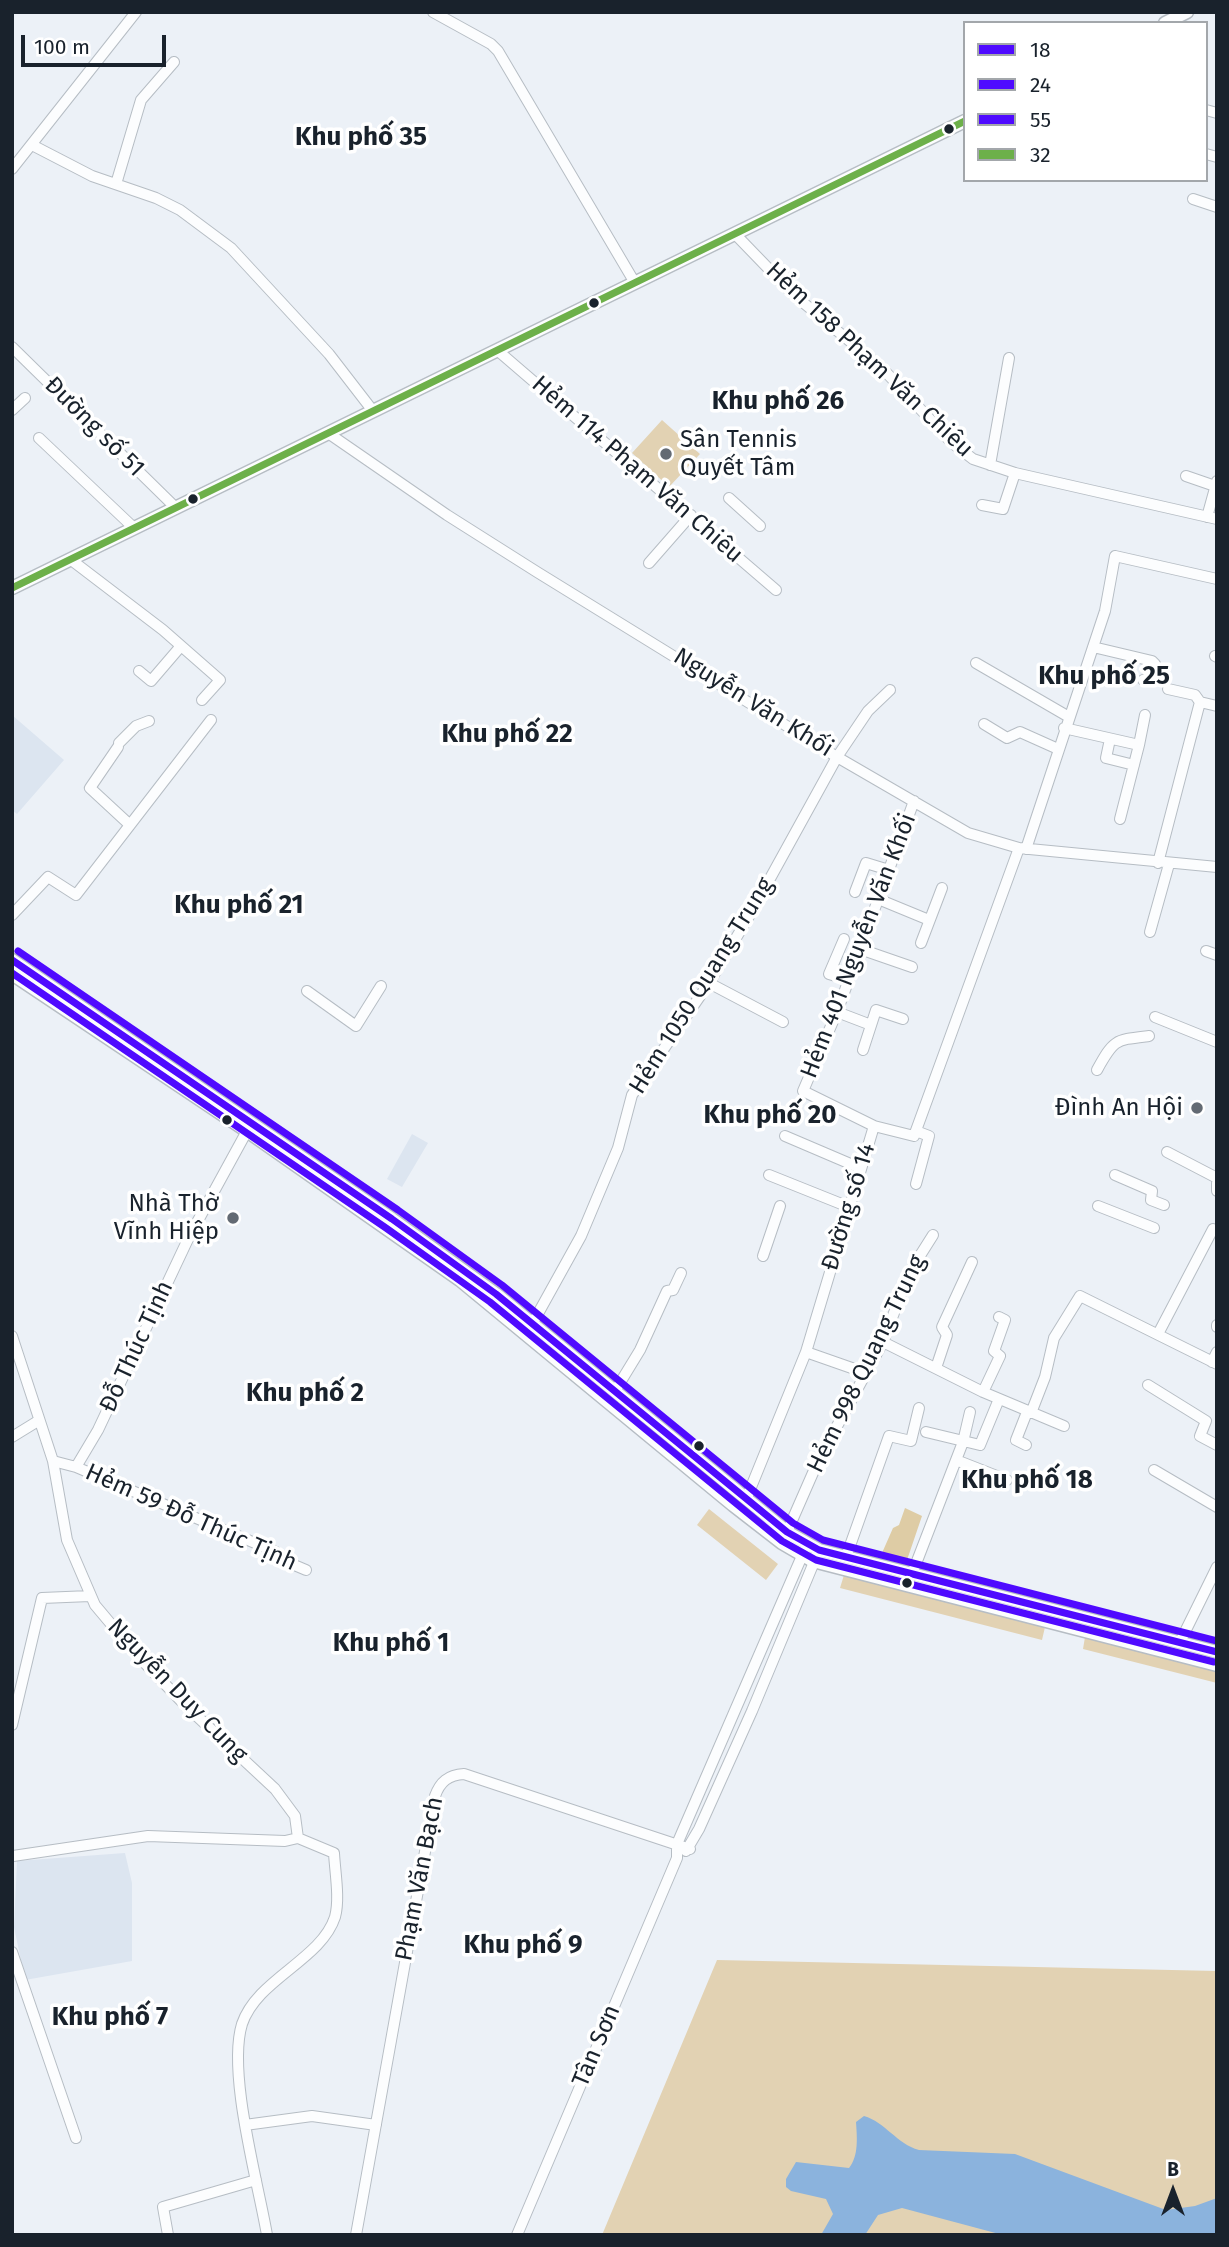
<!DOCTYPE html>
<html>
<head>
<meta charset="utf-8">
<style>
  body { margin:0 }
  #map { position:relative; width:1229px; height:2247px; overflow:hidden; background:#ecf1f7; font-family:"Fira Sans",sans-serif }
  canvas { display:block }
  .frame { position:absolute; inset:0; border:14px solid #19222c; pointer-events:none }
  .legend { position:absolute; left:963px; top:21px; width:245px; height:161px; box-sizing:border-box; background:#fff; border:2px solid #a3a7ab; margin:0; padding:9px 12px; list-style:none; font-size:21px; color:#19222c }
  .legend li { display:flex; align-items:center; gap:14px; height:35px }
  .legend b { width:35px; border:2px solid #a3a7ab }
  .north { position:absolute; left:1138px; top:2156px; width:70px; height:70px; -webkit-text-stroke:5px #fff; paint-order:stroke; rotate:0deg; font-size:19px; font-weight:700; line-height:28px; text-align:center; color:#19222c }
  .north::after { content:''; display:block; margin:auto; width:24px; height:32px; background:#19222c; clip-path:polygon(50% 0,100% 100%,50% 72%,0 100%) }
  .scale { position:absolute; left:21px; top:35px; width:145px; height:32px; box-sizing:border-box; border:4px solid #19222c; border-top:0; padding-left:9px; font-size:21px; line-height:24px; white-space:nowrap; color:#19222c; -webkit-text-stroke:5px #fff; paint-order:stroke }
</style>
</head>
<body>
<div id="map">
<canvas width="1229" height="2247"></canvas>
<div class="frame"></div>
<ul class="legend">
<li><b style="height:9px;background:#4f0aff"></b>18</li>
<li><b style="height:9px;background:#4f0aff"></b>24</li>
<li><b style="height:9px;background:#4f0aff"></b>55</li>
<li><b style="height:9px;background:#6db04a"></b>32</li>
</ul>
<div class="north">B</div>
<div class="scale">100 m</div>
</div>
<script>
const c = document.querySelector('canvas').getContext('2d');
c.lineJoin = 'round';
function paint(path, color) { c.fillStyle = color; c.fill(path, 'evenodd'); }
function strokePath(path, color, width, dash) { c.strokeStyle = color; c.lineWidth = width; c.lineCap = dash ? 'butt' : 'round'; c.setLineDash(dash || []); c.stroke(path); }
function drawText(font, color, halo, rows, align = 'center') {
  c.font = font + ' "Fira Sans",sans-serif'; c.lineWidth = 7; c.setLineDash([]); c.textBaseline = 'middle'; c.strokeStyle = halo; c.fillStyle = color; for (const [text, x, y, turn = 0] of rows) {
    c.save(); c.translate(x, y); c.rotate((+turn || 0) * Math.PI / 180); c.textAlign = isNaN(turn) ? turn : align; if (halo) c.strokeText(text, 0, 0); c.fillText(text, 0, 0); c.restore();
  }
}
const built = new Path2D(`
  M 12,715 L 64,760 L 17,814 L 12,810 Z
  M 412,1134 L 428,1143 L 402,1187 L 387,1179 Z
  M 125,1853 L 132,1883 L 132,1961 L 25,1980 L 14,1927 L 17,1861 Z`);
const green = new Path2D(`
  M 662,420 L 700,454 L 669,487 L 632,453 Z
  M 709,1509 L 778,1564 L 766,1580 L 697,1525 Z
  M 844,1575 L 1045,1627 L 1042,1640 L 840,1588 Z
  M 1085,1637 L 1217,1670 L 1217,1683 L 1083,1649 Z
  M 717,1960 L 1217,1971 L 1217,2235 L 602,2235 Z`);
const forest = new Path2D(`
  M 905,1508 L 922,1516 L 906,1563 L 882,1553 L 893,1528 L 899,1525 Z`);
const water = new Path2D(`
  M 864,2116 C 885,2122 897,2144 919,2150 L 1015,2154 L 1166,2210 L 1195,2206 L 1217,2198 L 1217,2235 L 1003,2235 L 902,2208 L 878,2215 L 865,2235 L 821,2235 L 833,2214 L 826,2199 L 791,2191 L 786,2187 L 786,2179 L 796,2162 L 849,2168 C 859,2156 857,2137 856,2122 Z`);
const minor = new Path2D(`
  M 433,12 L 491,44 L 498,51 L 635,283
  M 1206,110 L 1217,113
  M 32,145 L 92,176 L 156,198 L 180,210 L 231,248 L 329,354 L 373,411
  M 1206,154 L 1217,157
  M 12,169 L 136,12
  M 116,184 L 141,100 L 174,62
  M 1193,199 L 1217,207
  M 735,234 L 794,295 L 882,368 L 951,442 L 973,459 L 1015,473 L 1217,519
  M 12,347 L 176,508
  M 497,350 L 776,590
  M 12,410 L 25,398
  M 328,433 L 447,515 L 537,572 L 837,757 L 968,833 L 1019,848 L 1217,867
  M 39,438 L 134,528
  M 990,465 L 1009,358
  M 1186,476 L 1215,486
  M 729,498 L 760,526
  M 982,505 L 1003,509 L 1015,473
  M 1207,517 L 1217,481
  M 70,559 L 163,630 L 220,680 L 202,700
  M 649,563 L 691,515
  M 1093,647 L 1152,661 L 1155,664 L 1151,677 L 1143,680
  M 1215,656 L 1217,657
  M 976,663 L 1069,717
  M 139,671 L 151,681 L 181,646
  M 1200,702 L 1217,706
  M 984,724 L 1007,738 L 1020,732 L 1058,749
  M 1064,728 L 1139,745 L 1120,819
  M 1110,739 L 1106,758 L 1134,765
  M 119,743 L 136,726 L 149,721
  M 1139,745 L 1145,715
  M 118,747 L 90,788 L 130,825
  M 1026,849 L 1105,611 L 1115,556 L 1217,579
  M 1158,863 L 1200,702 L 1195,695 L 1168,689
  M 855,892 L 866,863 L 889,870
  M 878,899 L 929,920
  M 12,915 L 48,877 L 76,895 L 211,720
  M 1150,932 L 1169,864
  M 844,939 L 829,974 L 849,980
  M 921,943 L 942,888
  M 860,949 L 912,967
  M 1206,951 L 1217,955
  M 709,983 L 783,1022
  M 307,991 L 356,1026 L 381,986
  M 837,1012 L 871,1025
  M 1155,1017 L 1217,1042
  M 863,1050 L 876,1010 L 903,1019
  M 1097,1070 C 1114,1039 1115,1040 1149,1036
  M 874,1126 L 803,1091 L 837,1012 L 914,801
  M 916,1131 L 929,1136 L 916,1184
  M 785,1136 L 860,1168
  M 1167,1152 L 1217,1178
  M 769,1175 L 849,1207
  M 1115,1175 L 1152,1191 L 1151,1200 L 1164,1205
  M 1217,1183 L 1217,1191
  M 1098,1206 L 1154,1228
  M 763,1256 L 780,1206
  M 1217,1325 L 1217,1327
  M 530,1328 L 581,1236 L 618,1148 L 632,1095 L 709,983 L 751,913 L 837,757 L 868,711 L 890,690
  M 1158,1334 L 1213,1229
  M 12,1336 L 53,1461 L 67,1540 L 95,1605 L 137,1655 L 185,1705 L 275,1789 L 295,1816 L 298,1838 L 334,1853 C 335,1872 340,1899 335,1917 C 321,1960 257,1979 242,2024 C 227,2073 258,2182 267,2235
  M 883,1342 L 983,1392 L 1064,1426
  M 806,1352 L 866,1373
  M 1212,1362 L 1217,1352
  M 936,1368 L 947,1335 L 942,1327 L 972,1262
  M 1148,1385 L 1206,1421 L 1200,1436 L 1217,1445
  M 615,1391 L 640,1350 L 667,1291 L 673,1290 L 681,1273
  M 983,1392 L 1000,1356 L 994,1351 L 1005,1320 L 999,1317
  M 1031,1413 L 1045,1377 L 1054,1338 L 1080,1296 L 1217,1364
  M 926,1432 L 980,1445 L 999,1399
  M 12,1437 L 38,1421
  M 1026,1445 L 1016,1440 L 1027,1412
  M 956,1460 L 1007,1480
  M 53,1461 L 76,1467 L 98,1430 L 189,1237 L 247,1131
  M 76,1467 L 276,1552 L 280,1559 L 306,1570
  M 1154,1470 L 1217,1507
  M 747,1497 L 806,1352 L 874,1126 L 914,1136 L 1019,848
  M 787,1532 L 819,1459 L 883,1342 L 909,1273 L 933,1235
  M 846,1557 L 889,1436 L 911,1441 L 919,1408
  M 912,1574 L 963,1442 L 970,1412
  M 1180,1642 L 1217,1567
  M 12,1725 L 42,1598 L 90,1596
  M 686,1851 L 699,1829 L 752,1711 L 817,1555
  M 13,1856 L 148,1836 L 285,1841 L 298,1838
  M 12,1952 L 76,2138
  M 245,2125 L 312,2116 L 376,2125
  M 168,2235 L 163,2207 L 256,2180
  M 356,2235 L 435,1796 C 440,1782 448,1775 464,1774 L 690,1849
  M 517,2235 L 677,1858 L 677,1844 L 805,1549`);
const major = new Path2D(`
  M 1165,23 L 1187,12
  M 12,588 L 965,121
  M 12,960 L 392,1219 L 496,1294 L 787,1532 L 819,1550 L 1217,1652
  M 12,974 L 247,1131 L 460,1280 L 733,1505 L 782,1543 L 813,1561 L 1217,1665`);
const bus1 = new Path2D(`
  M 12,960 L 392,1219 L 496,1294 L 787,1532 L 819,1550 L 1217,1652`);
const bus2 = new Path2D(`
  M 12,973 L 386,1228 L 490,1302 L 782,1541 L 816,1560 L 1214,1662`);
const bus3 = new Path2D(`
  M 18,951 L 398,1210 L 502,1285 L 793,1523 L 823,1540 L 1217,1641`);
const bus4 = new Path2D(`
  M 12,588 L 965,121`);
const markers = [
  [949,129,6,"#19222c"],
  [594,303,6,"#19222c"],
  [666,454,7,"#636a73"],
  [193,499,6,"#19222c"],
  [1197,1108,7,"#636a73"],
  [227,1120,6,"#19222c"],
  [233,1218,7,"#636a73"],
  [699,1446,6,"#19222c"],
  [907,1583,6,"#19222c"]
];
const streetNames = [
  ["Hẻm 158 Phạm Văn Chiêu",869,360,43],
  ["Đường số 51",94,427,45],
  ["Hẻm 114 Phạm Văn Chiêu",637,470,41],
  ["Nguyễn Văn Khối",753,703,32],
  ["Hẻm 401 Nguyễn Văn Khối",859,946,-69],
  ["Hẻm 1050 Quang Trung",702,986,-58],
  ["Đường số 14",849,1207,-73],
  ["Đỗ Thúc Tịnh",137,1347,-65],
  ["Hẻm 998 Quang Trung",867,1364,-64],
  ["Hẻm 59 Đỗ Thúc Tịnh",191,1518,24],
  ["Nguyễn Duy Cung",177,1691,46],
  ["Phạm Văn Bạch",420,1879,-79],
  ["Tân Sơn",597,2046,-67]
];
const poiNames = [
  ["Sân Tennis",680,440,"left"],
  ["Quyết Tâm",680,468,"left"],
  ["Đình An Hội",1183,1108],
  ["Nhà Thờ",219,1204],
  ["Vĩnh Hiệp",219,1232]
];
const neighbourhoodNames = [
  ["Khu phố 35",361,138],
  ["Khu phố 26",778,402],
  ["Khu phố 25",1104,677],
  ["Khu phố 22",507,735],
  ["Khu phố 21",239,906],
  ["Khu phố 20",770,1116],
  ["Khu phố 2",305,1394],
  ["Khu phố 18",1027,1481],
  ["Khu phố 1",391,1644],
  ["Khu phố 9",523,1946],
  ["Khu phố 7",110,2018]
];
paint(built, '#dce5f0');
paint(green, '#e2d2b3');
paint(forest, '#decca5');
paint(water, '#8bb3dd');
strokePath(minor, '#b6bdc4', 12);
strokePath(major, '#b6bdc4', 15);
strokePath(minor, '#fcfdfe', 10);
strokePath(major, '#fcfdfe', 12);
strokePath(bus1, '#4f0aff', 7);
strokePath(bus2, '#4f0aff', 7);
strokePath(bus3, '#4f0aff', 7);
strokePath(bus4, '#6db04a', 7);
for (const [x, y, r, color] of markers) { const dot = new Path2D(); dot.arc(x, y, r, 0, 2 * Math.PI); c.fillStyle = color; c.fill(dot); strokePath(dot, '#fff', 2.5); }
drawText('24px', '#19222c', '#fff', streetNames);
drawText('24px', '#19222c', '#fff', poiNames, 'right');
drawText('bold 26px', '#19222c', '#fff', neighbourhoodNames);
</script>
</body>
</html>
